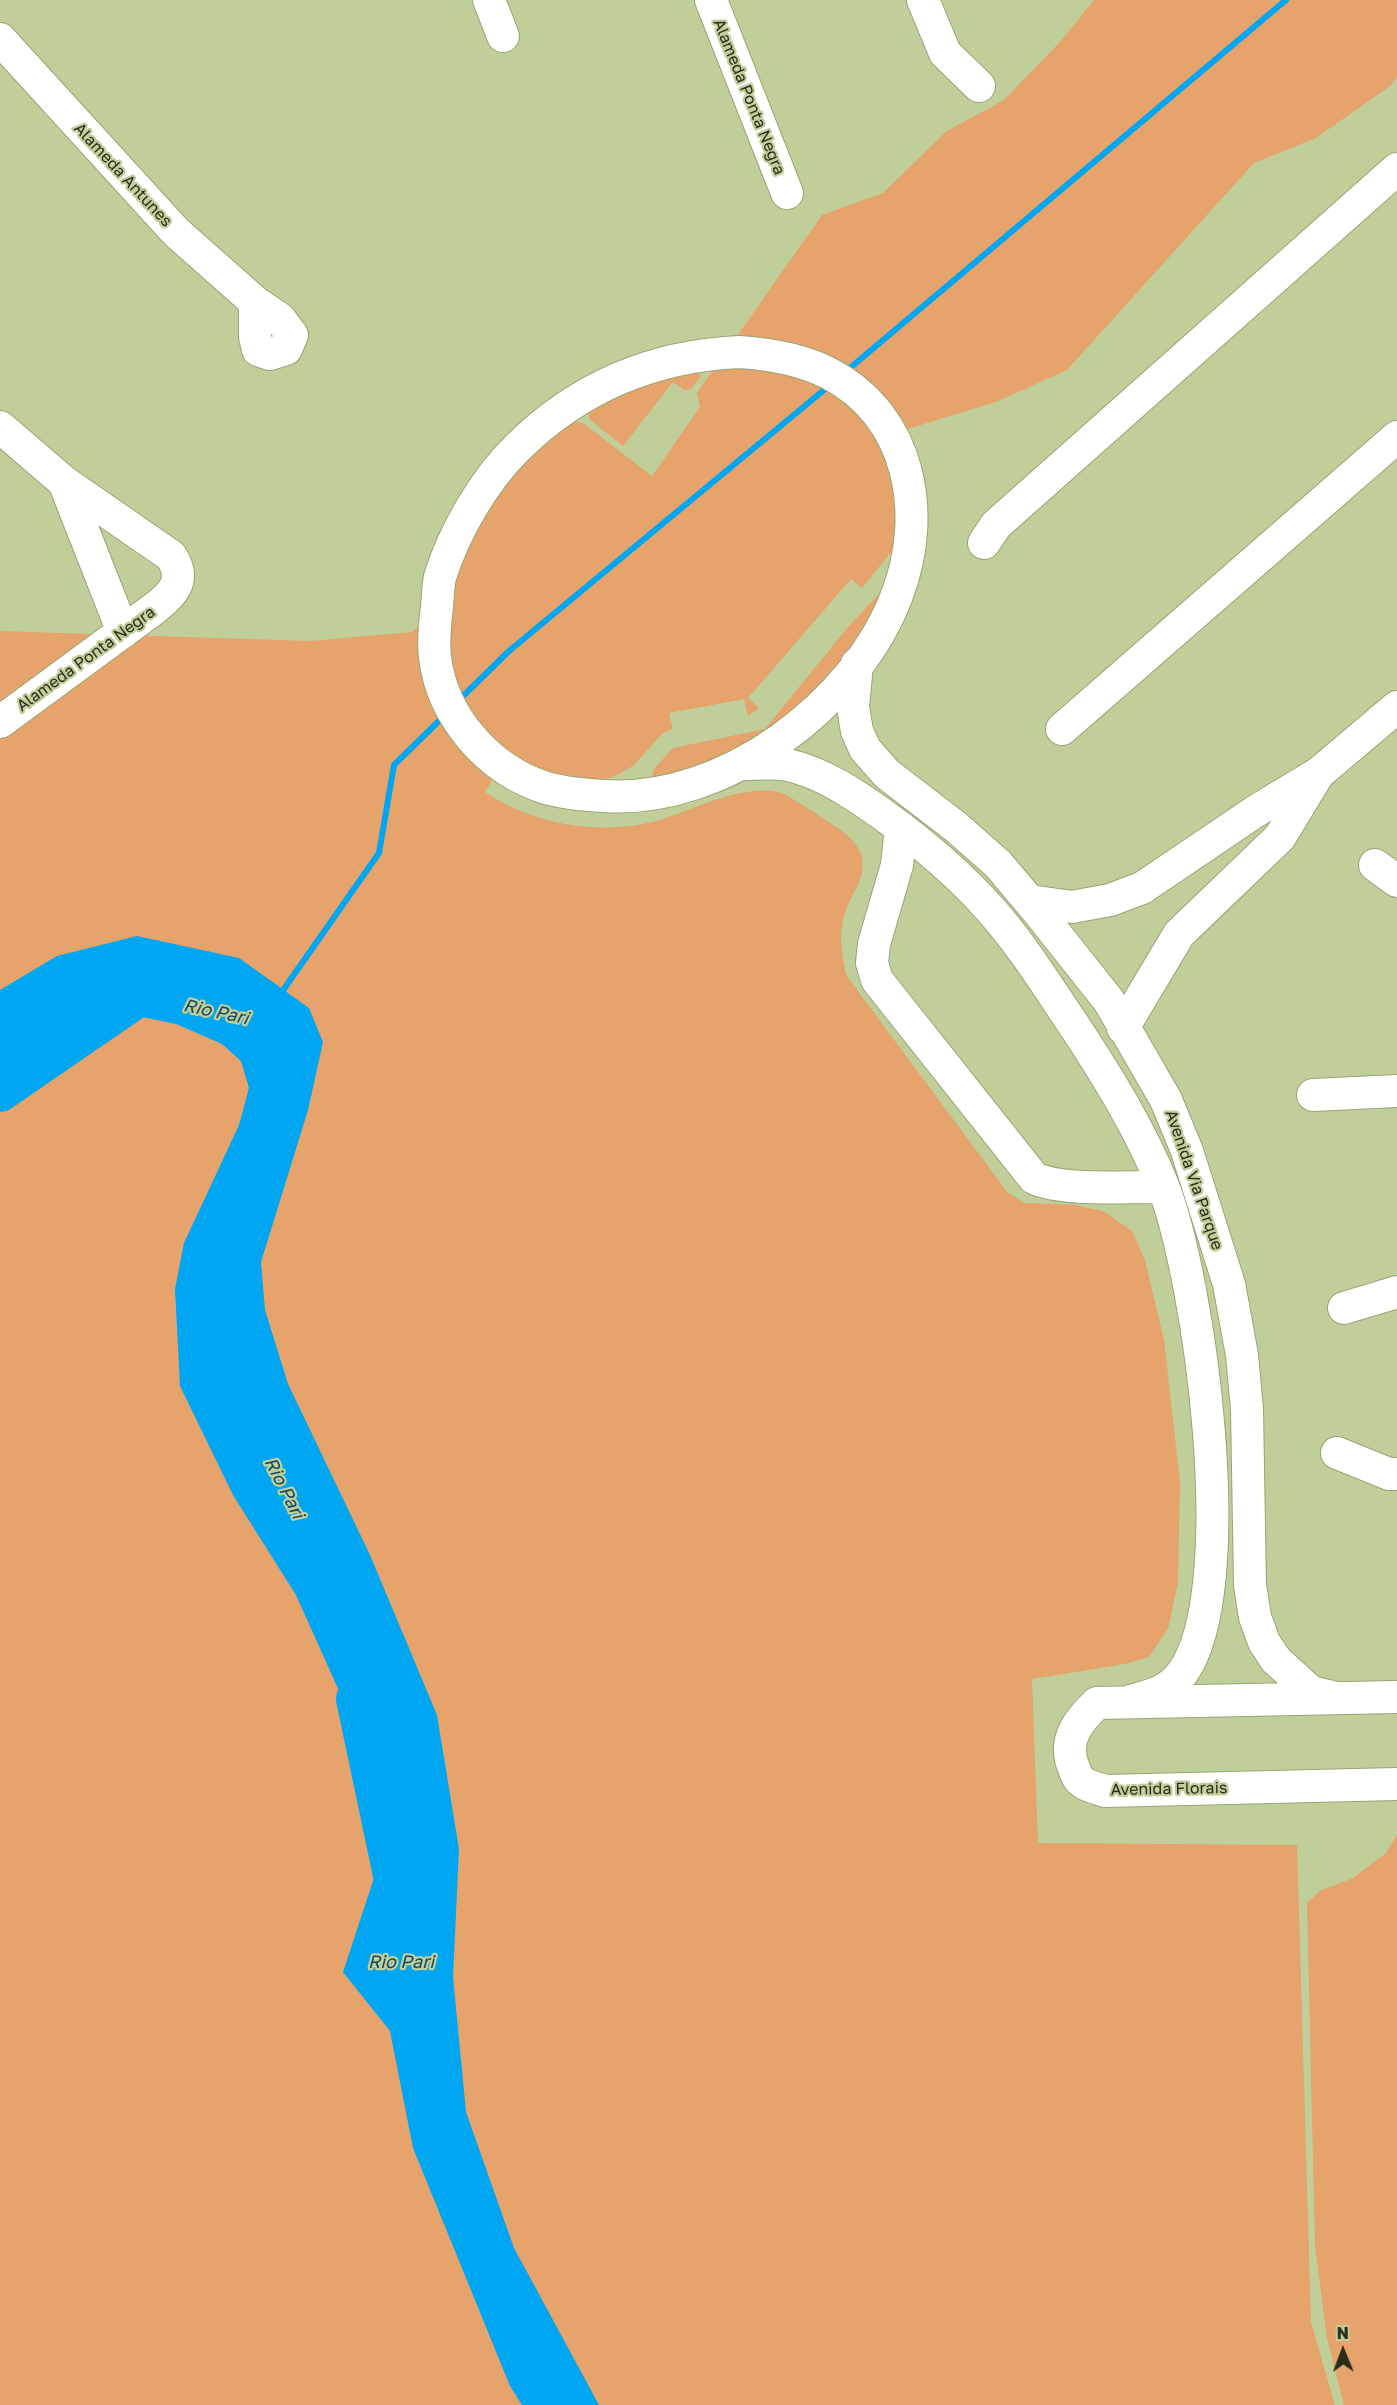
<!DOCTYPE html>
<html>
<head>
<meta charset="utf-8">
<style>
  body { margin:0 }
  #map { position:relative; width:1397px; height:2405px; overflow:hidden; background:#c0ce9a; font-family:"Golos Text",sans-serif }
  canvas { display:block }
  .north { position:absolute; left:1313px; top:2321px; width:60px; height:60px; -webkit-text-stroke:4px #c0ce9a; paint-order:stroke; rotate:359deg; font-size:16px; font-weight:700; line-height:24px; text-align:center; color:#292e1a }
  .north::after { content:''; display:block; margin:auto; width:21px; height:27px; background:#292e1a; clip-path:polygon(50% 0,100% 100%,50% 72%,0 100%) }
</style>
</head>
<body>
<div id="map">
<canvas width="1397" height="2405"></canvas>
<div class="north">N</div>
</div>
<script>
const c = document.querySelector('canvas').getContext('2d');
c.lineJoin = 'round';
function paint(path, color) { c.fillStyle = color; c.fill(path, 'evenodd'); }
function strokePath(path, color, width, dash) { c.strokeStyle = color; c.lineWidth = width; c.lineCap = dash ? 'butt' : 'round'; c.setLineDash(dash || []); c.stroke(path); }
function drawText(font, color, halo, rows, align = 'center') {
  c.font = font + ' "Golos Text",sans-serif'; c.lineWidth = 4.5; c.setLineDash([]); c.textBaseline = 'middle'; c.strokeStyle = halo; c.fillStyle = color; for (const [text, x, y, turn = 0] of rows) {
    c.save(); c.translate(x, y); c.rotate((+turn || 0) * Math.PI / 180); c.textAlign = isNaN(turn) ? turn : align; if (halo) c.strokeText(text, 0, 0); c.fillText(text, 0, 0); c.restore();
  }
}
const green = new Path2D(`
  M 1094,0 L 1397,0 L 1397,77 L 1390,86 L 1316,138 L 1254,163 L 1067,370 L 996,402 L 891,434 L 899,481 L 897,545 L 862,588 L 851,579 L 748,698 L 759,708 L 748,716 L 744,699 L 669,713 L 673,729 L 663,733 L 633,766 L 613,777 L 595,781 L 500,767 L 485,792 C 535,826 606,837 663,819 C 694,809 722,794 754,791 C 762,790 775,791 782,793 C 791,797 838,827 847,835 C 852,839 861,851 862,857 C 866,878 851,894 845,913 C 838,935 842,953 846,975 L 1008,1193 L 1025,1203 L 1074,1205 L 1103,1211 L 1132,1231 L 1145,1260 L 1164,1340 L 1180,1482 L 1178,1583 L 1168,1629 L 1149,1657 L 1125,1664 L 1032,1679 L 1038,1843 L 1297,1845 L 1311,2322 L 1335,2405 L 0,2405 L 0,631 L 310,641 L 412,632 L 436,612 L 465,539 L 536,444 L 573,421 L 583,423 L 652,476 L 700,407 L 697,393 L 822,215 L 883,193 L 947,131 L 1004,100 L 1061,41 Z
  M 697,370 L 701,376 L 691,389 L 684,390 L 673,382 L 623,446 L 589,419 L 589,410 C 627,390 655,381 697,370 Z
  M 880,593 L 886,598 L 819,697 L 728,760 L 652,778 L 653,770 L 673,748 L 765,729 L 848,627 Z
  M 1397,1835 L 1397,2405 L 1344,2405 L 1327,2338 L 1315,2247 L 1307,1903 L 1320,1891 L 1353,1878 L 1386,1853 Z`);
const water = new Path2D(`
  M 137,936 L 239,958 L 309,1008 L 323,1042 L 308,1110 L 261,1262 L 265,1310 L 288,1384 L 370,1555 L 437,1715 L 459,1849 L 453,1977 L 466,2112 L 514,2248 L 599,2405 L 522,2405 L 510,2386 L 413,2148 L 390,2031 L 343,1972 L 376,1872 L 384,1807 L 367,1753 L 296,1595 L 233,1495 L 180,1386 L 175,1289 L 184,1243 L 239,1125 L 249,1088 L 241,1061 L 222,1044 L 176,1024 L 123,1013 L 81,1025 L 43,1052 L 0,1089 L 0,990 L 57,956 Z`);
const stream = new Path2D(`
  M 844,373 L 1286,0
  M 458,701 L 509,651 L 830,385
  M 279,996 L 379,853 L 394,765 L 445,715`);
const river = new Path2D(`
  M 0,1093 L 141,996 L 154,999
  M 355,1699 L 392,1875`);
const minor = new Path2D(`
  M 489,0 L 503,36
  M 711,0 L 787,193
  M 923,0 L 945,53 L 979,86
  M 0,39 L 176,232 L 255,302 L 280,319 L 292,335 L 286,349 L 270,354 L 258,350 L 255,337 L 255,302
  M 739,352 C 770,354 802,359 830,374 C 911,417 928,514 897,595 C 856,705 724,804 604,796 C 585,795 564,793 546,788 C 489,770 442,717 435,657 C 433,640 435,623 437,606 C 438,597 438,586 440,577 C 454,532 484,480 518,447 C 579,387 653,356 739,352 Z
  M 0,427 L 64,482
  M 984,543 L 996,525 L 1397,169
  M 857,664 L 853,707 L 857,731 L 865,749 L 887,774 L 956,827 L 998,864 L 1040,914 L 1109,1001 L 1166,1100 L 1187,1151 L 1229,1284 L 1242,1355 L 1247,1409 L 1250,1585 L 1255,1617 L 1264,1642 L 1276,1660 L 1311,1692 L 1337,1698
  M 0,722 L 155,608 C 173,594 187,580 171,556 L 64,482 L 123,632
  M 1062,729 L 1397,437
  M 740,764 C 755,764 773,762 788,765 C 823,773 854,794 882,814 C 921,842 958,873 990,909 C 1023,946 1049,989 1077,1030 C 1109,1079 1141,1131 1163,1186 C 1200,1281 1242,1588 1183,1672 C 1168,1693 1151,1695 1127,1702
  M 901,828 L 897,865 L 874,944 L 872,963 L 877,980 L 1034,1178 C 1064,1192 1129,1186 1163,1187
  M 1375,865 L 1397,881
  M 1030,901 L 1072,907 L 1110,900 L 1142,888 L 1256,811 L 1319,773 L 1397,707
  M 1123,1028 L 1179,934 L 1280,837 L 1317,776
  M 1313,1095 L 1397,1091
  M 1344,1308 L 1397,1292
  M 1337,1453 L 1389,1474 L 1397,1474
  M 1397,1697 L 1097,1703 C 1079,1720 1063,1739 1073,1766 C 1075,1770 1076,1776 1079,1779 C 1085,1786 1097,1788 1105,1791 L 1397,1784`);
const streetNames = [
  ["Alameda Ponta Negra",749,97,68],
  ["Alameda Antunes",123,175,47],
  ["Alameda Ponta Negra",86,659,-36],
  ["Avenida Via Parque",1194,1180,71],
  ["Avenida Florais",1169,1789,-1]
];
const waterNames = [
  ["Rio Pari",216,1012,12],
  ["Rio Pari",284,1488,63],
  ["Rio Pari",401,1962]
];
paint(green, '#e6a36c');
paint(water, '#00a6f2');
strokePath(stream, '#00a6f2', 6);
strokePath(river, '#00a6f2', 38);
strokePath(minor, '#99a574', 34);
strokePath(minor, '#fff', 32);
drawText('16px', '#292e1a', '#c0ce9a', streetNames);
drawText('italic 18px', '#114664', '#c0ce9a', waterNames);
</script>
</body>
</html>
